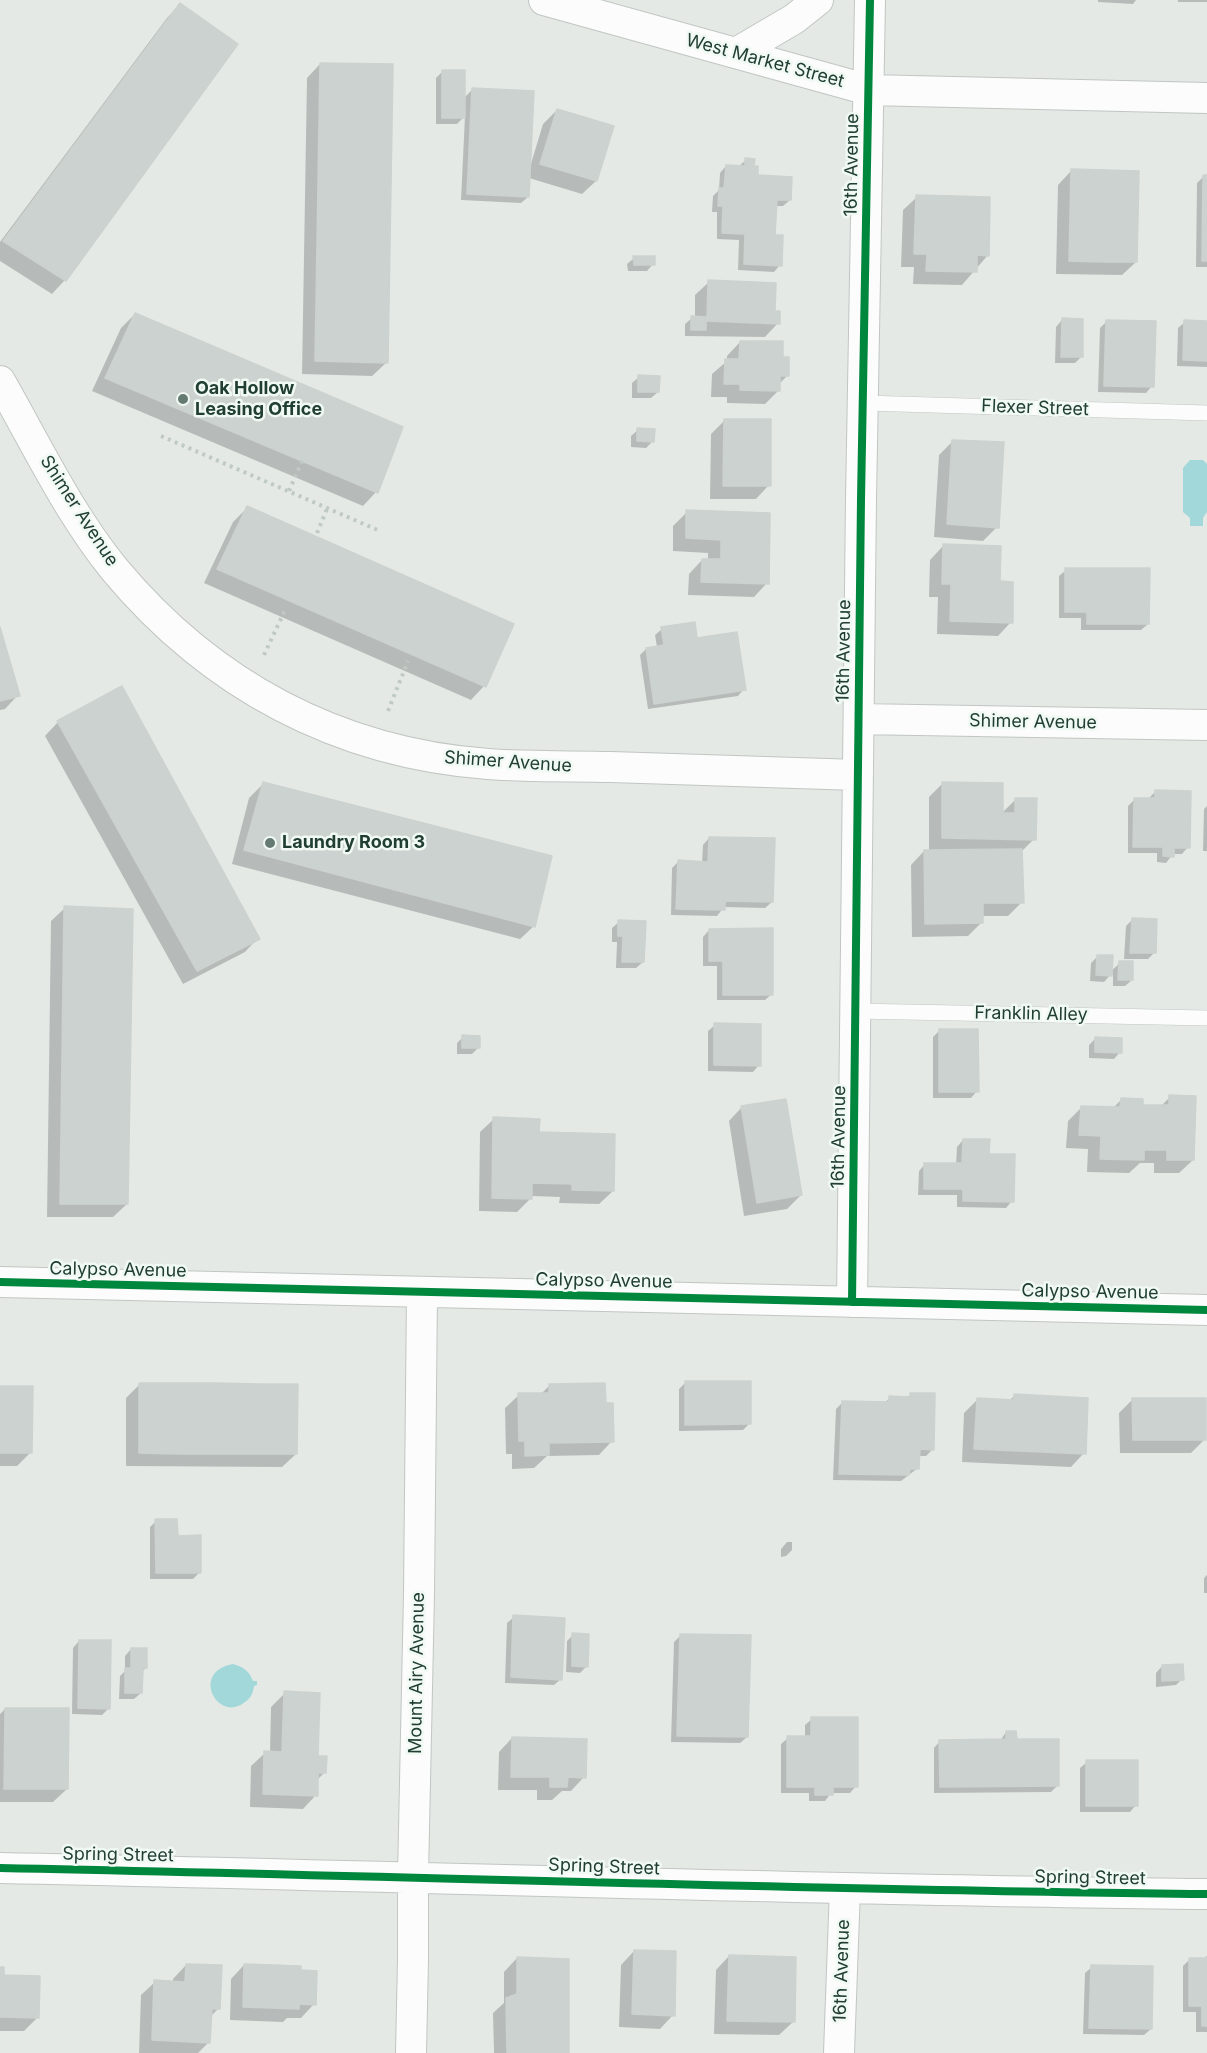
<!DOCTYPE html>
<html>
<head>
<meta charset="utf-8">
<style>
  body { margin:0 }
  canvas { display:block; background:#e4e9e6 }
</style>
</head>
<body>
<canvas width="1207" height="2053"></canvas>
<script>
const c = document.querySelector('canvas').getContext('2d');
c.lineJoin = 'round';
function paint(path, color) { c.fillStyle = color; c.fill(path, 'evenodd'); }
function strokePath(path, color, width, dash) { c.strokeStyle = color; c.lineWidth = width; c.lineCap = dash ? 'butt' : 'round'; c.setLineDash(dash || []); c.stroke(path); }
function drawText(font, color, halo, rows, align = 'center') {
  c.font = font + ' Inter,sans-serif'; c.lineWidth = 5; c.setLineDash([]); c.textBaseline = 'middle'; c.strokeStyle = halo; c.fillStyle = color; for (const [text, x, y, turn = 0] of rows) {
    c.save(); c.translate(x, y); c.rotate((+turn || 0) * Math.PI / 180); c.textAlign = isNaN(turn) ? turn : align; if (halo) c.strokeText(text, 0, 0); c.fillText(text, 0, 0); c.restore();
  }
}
const water = new Path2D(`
  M 1190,460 L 1203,460 L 1207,464 L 1207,512 L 1203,518 L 1203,526 L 1190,526 L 1190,518 L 1183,512 L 1183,468 Z
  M 233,1664 C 244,1667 249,1671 253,1681 L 257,1681 L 257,1685 L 254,1686 C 253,1693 251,1698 245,1702 C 219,1724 189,1672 233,1664 Z`);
const shadow = new Path2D(`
  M 1098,0 L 1136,0 L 1133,4 L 1098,2 Z
  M 1178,0 L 1207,0 L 1207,2 L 1178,2 Z
  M 180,4 L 65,280 L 52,294 L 0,261 L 0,242 L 167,18 Z
  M 320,64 L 386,363 L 372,376 L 302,374 L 307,78 Z
  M 442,72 L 464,98 L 472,90 L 530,167 L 543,124 L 557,110 L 596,181 L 582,194 L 529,178 L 528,197 L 521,203 L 461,200 L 465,116 L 457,124 L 436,124 L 436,78 Z
  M 746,160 L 756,177 L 790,200 L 783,206 L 775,206 L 774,237 L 780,265 L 774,272 L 738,270 L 739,240 L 717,239 L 717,212 L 712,212 L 713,196 L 719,190 L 720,173 L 726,166 L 738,167 Z
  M 1071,171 L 1136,262 L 1122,275 L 1056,274 L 1058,185 Z
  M 1204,176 L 1207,176 L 1207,267 L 1196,267 L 1197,183 Z
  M 917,197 L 988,255 L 962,285 L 913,284 L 914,267 L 901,267 L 903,210 Z
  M 634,258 L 653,264 L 647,271 L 628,271 L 627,264 Z
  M 709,282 L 773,312 L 778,323 L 765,337 L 685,336 L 685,324 L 692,318 L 695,318 L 695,295 Z
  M 135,314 L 402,428 L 376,492 L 363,506 L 92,391 L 121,328 Z
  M 1062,320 L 1081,357 L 1075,363 L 1055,363 L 1056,327 Z
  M 1106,322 L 1152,386 L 1146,393 L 1098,392 L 1100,328 Z
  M 1185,322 L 1207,322 L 1207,367 L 1177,366 L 1178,328 Z
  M 740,342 L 781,358 L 787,376 L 779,384 L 779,390 L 765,404 L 727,403 L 727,397 L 711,397 L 712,374 L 727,361 L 727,356 Z
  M 639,377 L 658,392 L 651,398 L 632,398 L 632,383 Z
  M 724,421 L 769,485 L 756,499 L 710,499 L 711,434 Z
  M 638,430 L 653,441 L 646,448 L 631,447 L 631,436 Z
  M 953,441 L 997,527 L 983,541 L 934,537 L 939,455 Z
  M 247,508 L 484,686 L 471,700 L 204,583 L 233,522 Z
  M 687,512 L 769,514 L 767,583 L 754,597 L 688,595 L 689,574 L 702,560 L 708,560 L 708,553 L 673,551 L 673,526 Z
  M 943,546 L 1011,622 L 998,636 L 937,634 L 938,597 L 929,597 L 930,560 Z
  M 1066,570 L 1148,624 L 1141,630 L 1081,630 L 1081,618 L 1059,618 L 1059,576 Z
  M 662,629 L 696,640 L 744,689 L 738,696 L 648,709 L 640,655 L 646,649 L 657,647 L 655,635 Z
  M 0,632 L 18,695 L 5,709 L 0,710 Z
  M 58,722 L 258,938 L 245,952 L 183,984 L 45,736 Z
  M 943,783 L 1001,814 L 1016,799 L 1034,839 L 1020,853 L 1022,902 L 1008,916 L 981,916 L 982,922 L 968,936 L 912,937 L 911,865 L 924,851 L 929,851 L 929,797 Z
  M 263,784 L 534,926 L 520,939 L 232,864 L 249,798 Z
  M 1155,792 L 1188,847 L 1182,854 L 1173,854 L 1166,863 L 1157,862 L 1157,853 L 1128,853 L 1128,806 L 1135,799 L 1149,798 Z
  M 1207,806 L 1207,851 L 1203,851 L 1204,809 Z
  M 709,838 L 772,902 L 765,908 L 724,907 L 717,916 L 671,915 L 672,868 L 678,862 L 702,863 L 703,845 Z
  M 65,908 L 127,1204 L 113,1217 L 47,1217 L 51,921 Z
  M 1132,920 L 1154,953 L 1148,959 L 1124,959 L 1126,926 Z
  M 619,922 L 643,962 L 636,968 L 616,968 L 617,942 L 612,942 L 612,928 Z
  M 709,930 L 772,994 L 765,1000 L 717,1000 L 717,966 L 703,966 L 703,937 Z
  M 1098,956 L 1110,972 L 1120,963 L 1132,980 L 1125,986 L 1113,986 L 1113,972 L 1104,982 L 1090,981 L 1091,963 Z
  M 715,1025 L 759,1065 L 753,1072 L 708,1071 L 708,1031 Z
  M 939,1031 L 977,1091 L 971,1098 L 933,1098 L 933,1037 Z
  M 463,1037 L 478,1048 L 472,1054 L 457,1054 L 457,1043 Z
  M 1096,1038 L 1120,1052 L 1114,1059 L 1089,1058 L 1089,1045 Z
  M 1170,1097 L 1193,1160 L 1179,1173 L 1154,1173 L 1154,1163 L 1140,1163 L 1129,1173 L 1087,1172 L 1088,1149 L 1066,1148 L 1068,1121 L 1081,1108 L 1113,1108 L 1121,1100 L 1141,1106 L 1160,1107 Z
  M 742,1107 L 801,1195 L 787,1209 L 744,1216 L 729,1121 Z
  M 494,1119 L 538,1134 L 613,1191 L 599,1204 L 559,1203 L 560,1197 L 531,1196 L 531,1198 L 517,1212 L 479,1211 L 480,1132 Z
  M 963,1140 L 988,1155 L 1012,1201 L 1006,1208 L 957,1207 L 957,1195 L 918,1195 L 919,1171 L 925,1164 L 956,1165 L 957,1147 Z
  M 685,1383 L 749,1424 L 743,1430 L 679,1431 L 679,1389 Z
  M 140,1384 L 296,1454 L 282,1467 L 126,1466 L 126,1398 Z
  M 549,1386 L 604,1404 L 612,1441 L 599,1455 L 547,1456 L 534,1468 L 512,1469 L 512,1454 L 506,1454 L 505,1408 L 519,1395 L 541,1394 Z
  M 0,1387 L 31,1452 L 17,1466 L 0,1466 Z
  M 911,1394 L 933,1449 L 926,1456 L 918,1456 L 918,1468 L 901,1481 L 833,1480 L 836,1409 L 842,1403 L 884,1403 L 890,1398 L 907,1398 Z
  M 1015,1395 L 1084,1453 L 1071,1467 L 962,1462 L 964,1413 L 977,1400 L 1009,1401 Z
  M 1133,1399 L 1204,1440 L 1191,1453 L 1120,1453 L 1119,1413 Z
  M 156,1521 L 176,1537 L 200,1572 L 193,1579 L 150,1579 L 150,1527 Z
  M 787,1542 L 792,1542 L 792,1550 L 786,1556 L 781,1557 L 781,1549 Z
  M 1207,1575 L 1207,1593 L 1204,1593 L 1204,1578 Z
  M 514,1617 L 561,1679 L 554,1685 L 505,1683 L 507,1623 Z
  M 573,1635 L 587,1666 L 580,1673 L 566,1672 L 567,1641 Z
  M 681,1635 L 747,1737 L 740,1743 L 671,1742 L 674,1642 Z
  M 79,1641 L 108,1709 L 102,1715 L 72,1714 L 73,1648 Z
  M 131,1649 L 146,1668 L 141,1672 L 141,1693 L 134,1699 L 119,1699 L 120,1676 L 125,1671 L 125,1656 Z
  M 1162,1666 L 1182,1679 L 1176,1685 L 1156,1687 L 1156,1673 Z
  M 285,1693 L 325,1772 L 316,1781 L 316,1795 L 303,1809 L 250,1807 L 251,1766 L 265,1753 L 270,1753 L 271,1707 Z
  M 5,1709 L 67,1789 L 53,1802 L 0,1802 L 0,1714 Z
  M 812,1719 L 856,1786 L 850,1793 L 831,1793 L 825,1801 L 809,1801 L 809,1793 L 781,1793 L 781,1744 L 788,1738 L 805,1738 L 805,1725 Z
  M 1006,1732 L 1058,1785 L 1051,1792 L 934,1793 L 934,1748 L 940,1741 L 1000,1741 Z
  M 512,1738 L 584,1777 L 571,1791 L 562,1791 L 552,1800 L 537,1800 L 537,1790 L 498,1790 L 499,1752 Z
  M 1087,1762 L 1136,1805 L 1130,1812 L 1080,1812 L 1080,1768 Z
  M 634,1951 L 673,2015 L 660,2029 L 619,2027 L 621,1965 Z
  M 729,1956 L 793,2022 L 779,2035 L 714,2034 L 716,1970 Z
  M 1207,1956 L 1207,2032 L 1196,2032 L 1196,2012 L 1183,2012 L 1183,1966 L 1190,1959 L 1203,1959 Z
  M 517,1958 L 567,2053 L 494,2053 L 493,2013 L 504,2003 L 504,1972 Z
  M 186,1965 L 219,2008 L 210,2017 L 209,2042 L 198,2053 L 139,2053 L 141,1995 L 155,1982 L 173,1983 L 173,1979 Z
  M 244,1965 L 314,2004 L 301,2018 L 287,2018 L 283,2022 L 230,2020 L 231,1979 Z
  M 1092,1967 L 1151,2029 L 1144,2035 L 1083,2034 L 1085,1973 Z
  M 0,1968 L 2,1976 L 37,2018 L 24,2031 L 0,2031 Z`);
const building = new Path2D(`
  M 180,3 L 238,44 L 66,281 L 3,241 Z
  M 320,63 L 393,64 L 388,363 L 315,361 Z
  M 442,70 L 465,70 L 465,118 L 442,118 Z
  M 472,88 L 534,91 L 529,197 L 467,194 Z
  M 557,109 L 614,126 L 597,181 L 540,164 Z
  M 745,158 L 755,159 L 754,166 L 758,166 L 758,175 L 792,177 L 791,200 L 777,200 L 775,235 L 783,235 L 782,266 L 744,264 L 745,234 L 722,233 L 723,206 L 718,206 L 719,188 L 724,188 L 726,165 L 745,166 Z
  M 1071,169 L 1106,170 L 1104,262 L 1069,261 Z
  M 1106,170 L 1139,171 L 1137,262 L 1104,262 Z
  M 1203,175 L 1207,175 L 1207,261 L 1202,261 Z
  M 916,195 L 990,197 L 989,256 L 977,255 L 977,272 L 926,271 L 927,254 L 914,254 Z
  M 633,256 L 655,256 L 655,265 L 634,265 Z
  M 708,280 L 776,283 L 775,311 L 780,311 L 780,324 L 707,321 Z
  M 135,313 L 403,427 L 378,493 L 105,378 Z
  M 691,316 L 706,317 L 706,330 L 691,330 Z
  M 1062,318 L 1083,319 L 1083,357 L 1061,357 Z
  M 1106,320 L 1156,321 L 1154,387 L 1104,386 Z
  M 1184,320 L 1207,321 L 1207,361 L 1183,360 Z
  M 740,341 L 783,341 L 783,357 L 789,357 L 789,376 L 780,376 L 780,391 L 740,390 L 740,384 L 724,384 L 725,359 L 739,359 Z
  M 638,375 L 660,376 L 659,392 L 638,392 Z
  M 724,419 L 771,419 L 771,486 L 723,486 Z
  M 637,428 L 655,429 L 654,442 L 637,441 Z
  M 952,440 L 1004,442 L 999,528 L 947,524 Z
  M 247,506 L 514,624 L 486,687 L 217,569 Z
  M 686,510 L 770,513 L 769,584 L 701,582 L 702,559 L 721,559 L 721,540 L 686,538 Z
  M 943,544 L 1001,546 L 1000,581 L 1013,582 L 1013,623 L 950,621 L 951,584 L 942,584 Z
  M 1065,568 L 1150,568 L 1149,624 L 1087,624 L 1087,612 L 1065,612 Z
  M 695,622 L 697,638 L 737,632 L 746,690 L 654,704 L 646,648 L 664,645 L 661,627 Z
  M 0,627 L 20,696 L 0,701 Z
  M 122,686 L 260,939 L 197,971 L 57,721 Z
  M 263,782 L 552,856 L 535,927 L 244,850 Z
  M 942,782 L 1003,783 L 1003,813 L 1015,813 L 1015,798 L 1037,798 L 1036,840 L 942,838 Z
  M 1155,790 L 1191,791 L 1190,848 L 1174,848 L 1174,857 L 1163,856 L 1163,847 L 1133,847 L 1134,798 L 1155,798 Z
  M 709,837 L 775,838 L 773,902 L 725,901 L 725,910 L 676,909 L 678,860 L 708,862 Z
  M 1022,849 L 1024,903 L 983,903 L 983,923 L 925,924 L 924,850 Z
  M 64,906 L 133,909 L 128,1204 L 60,1204 Z
  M 1132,918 L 1157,919 L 1156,953 L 1130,953 Z
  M 618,920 L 646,921 L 644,962 L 622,962 L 623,936 L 618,936 Z
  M 773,928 L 773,995 L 723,995 L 723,961 L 709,961 L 709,929 Z
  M 1097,955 L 1113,955 L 1112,976 L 1096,975 Z
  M 1119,961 L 1133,961 L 1133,980 L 1118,980 Z
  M 714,1023 L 761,1024 L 761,1066 L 714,1065 Z
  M 939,1029 L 978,1029 L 979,1092 L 939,1092 Z
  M 462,1035 L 480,1036 L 480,1048 L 462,1048 Z
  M 1095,1037 L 1122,1038 L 1122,1053 L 1095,1052 Z
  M 1169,1095 L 1196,1096 L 1194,1160 L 1167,1160 L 1167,1150 L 1144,1150 L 1144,1160 L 1100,1159 L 1101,1136 L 1079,1135 L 1081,1106 L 1120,1107 L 1121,1098 L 1143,1099 L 1143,1105 L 1169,1105 Z
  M 786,1099 L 802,1195 L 757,1203 L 741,1106 Z
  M 493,1117 L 540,1119 L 539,1132 L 615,1134 L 614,1191 L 572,1190 L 572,1184 L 532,1183 L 532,1199 L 492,1198 Z
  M 963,1139 L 990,1139 L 989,1154 L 1015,1154 L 1014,1202 L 963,1201 L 963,1189 L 924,1189 L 924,1163 L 962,1163 Z
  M 685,1381 L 751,1381 L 751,1424 L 685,1425 Z
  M 139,1383 L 179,1383 L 178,1454 L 139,1453 Z
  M 179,1383 L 218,1383 L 218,1454 L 178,1454 Z
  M 218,1383 L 258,1384 L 258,1454 L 218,1454 Z
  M 605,1383 L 606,1403 L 613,1403 L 614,1442 L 549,1443 L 549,1455 L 525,1456 L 525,1441 L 519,1441 L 518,1393 L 549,1393 L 549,1384 Z
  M 258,1384 L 298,1384 L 297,1454 L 258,1454 Z
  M 0,1386 L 33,1386 L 32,1453 L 0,1453 Z
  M 910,1393 L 935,1393 L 934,1450 L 920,1449 L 919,1469 L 910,1469 L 909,1475 L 839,1474 L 842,1401 L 889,1402 L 889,1396 L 910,1397 Z
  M 1014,1394 L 1088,1398 L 1086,1454 L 974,1449 L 977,1398 L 1014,1400 Z
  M 1132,1398 L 1206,1398 L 1206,1440 L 1133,1440 Z
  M 155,1519 L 177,1519 L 178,1536 L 201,1535 L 201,1573 L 156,1573 Z
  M 513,1615 L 565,1618 L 562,1680 L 511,1677 Z
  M 572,1633 L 589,1634 L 588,1667 L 572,1666 Z
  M 680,1634 L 751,1635 L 748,1737 L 677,1736 Z
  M 79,1640 L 111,1640 L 110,1709 L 78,1708 Z
  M 131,1648 L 147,1648 L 147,1668 L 131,1668 Z
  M 1183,1664 L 1184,1680 L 1162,1681 L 1162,1665 Z
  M 125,1668 L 143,1669 L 142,1693 L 125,1693 Z
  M 284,1691 L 320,1693 L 318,1756 L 327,1756 L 326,1773 L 318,1773 L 318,1796 L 263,1794 L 264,1751 L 282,1752 Z
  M 5,1708 L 69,1708 L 68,1789 L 4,1789 Z
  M 811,1717 L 858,1717 L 858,1787 L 833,1787 L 833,1795 L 815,1795 L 815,1787 L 787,1787 L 787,1736 L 811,1736 Z
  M 1006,1731 L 1016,1731 L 1017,1739 L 1059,1739 L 1059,1786 L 940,1787 L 939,1740 L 1006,1739 Z
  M 512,1737 L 587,1739 L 586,1778 L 568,1777 L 567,1787 L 550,1787 L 550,1777 L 511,1777 Z
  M 1086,1760 L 1138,1760 L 1138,1806 L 1086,1806 Z
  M 634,1950 L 676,1951 L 675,2016 L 632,2014 Z
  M 729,1955 L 796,1957 L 795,2022 L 727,2021 Z
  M 517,1957 L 569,1959 L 569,2053 L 507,2053 L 506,1998 L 517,1994 Z
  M 1189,1958 L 1207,1958 L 1207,2026 L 1202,2026 L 1202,2006 L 1189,2006 Z
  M 186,1964 L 222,1965 L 220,2009 L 212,2009 L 210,2043 L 152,2040 L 154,1980 L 185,1982 Z
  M 244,1964 L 301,1966 L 301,1970 L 317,1971 L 316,2005 L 299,2004 L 299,2009 L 243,2007 Z
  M 1091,1965 L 1153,1966 L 1152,2029 L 1089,2028 Z
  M 0,1967 L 4,1967 L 4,1975 L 40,1976 L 39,2018 L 0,2017 Z`);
const path = new Path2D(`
  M 161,436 L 380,531
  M 289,491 L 302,461
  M 317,533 L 327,509
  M 264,655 L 286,608
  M 388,711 L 408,661`);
const service = new Path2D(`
  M 863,403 L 1207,413
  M 855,1011 L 1207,1018`);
const minor = new Path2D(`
  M 544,0 L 869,90 L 1207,98
  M 736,53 L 794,19 L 818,0
  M 0,381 C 36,444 69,514 115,570 C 211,685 338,753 488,764 C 529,767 570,766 611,767 C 694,770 776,773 858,775
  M 859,719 L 1207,725
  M 0,1282 L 1207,1310
  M 852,1302 L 861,499 L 870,0
  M 0,1868 C 402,1876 805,1890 1207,1894
  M 411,2053 L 413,1960 L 413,1876 L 419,1594 L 422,1292
  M 839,2053 L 845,1888`);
const cycleway = new Path2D(`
  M 0,1282 L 1207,1310
  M 852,1302 L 861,499 L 870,0
  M 0,1868 C 402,1876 805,1890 1207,1894`);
const markers = [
  [183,399,6,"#657a72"],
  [270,843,6,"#657a72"]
];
const streetNames = [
  ["West Market Street",765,61,15],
  ["16th Avenue",852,165,-89],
  ["Flexer Street",1035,408,2],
  ["Shimer Avenue",79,511,57],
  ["16th Avenue",844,651,-89],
  ["Shimer Avenue",1033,722,1],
  ["Shimer Avenue",508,762,4],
  ["Franklin Alley",1031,1014,1],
  ["16th Avenue",839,1137,-89],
  ["Calypso Avenue",118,1270,1],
  ["Calypso Avenue",604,1281,1],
  ["Calypso Avenue",1090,1292,1],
  ["Mount Airy Avenue",417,1673,-89],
  ["Spring Street",118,1855,1],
  ["Spring Street",604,1867,2],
  ["Spring Street",1090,1878,1],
  ["16th Avenue",842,1971,-88]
];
const poiNames = [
  ["Oak Hollow",195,389],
  ["Leasing Office",195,410],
  ["Laundry Room 3",282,843]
];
paint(water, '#a2d8d9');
paint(shadow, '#0003');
paint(building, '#ccd2cf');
strokePath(building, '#ccd2cf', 1.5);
strokePath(service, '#c1c6c3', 16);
strokePath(minor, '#c1c6c3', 32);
strokePath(path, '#c0cac5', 4, [3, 4.5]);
strokePath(service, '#fbfcfb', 15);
strokePath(minor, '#fbfcfb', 30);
strokePath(cycleway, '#00873e', 8);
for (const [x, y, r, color] of markers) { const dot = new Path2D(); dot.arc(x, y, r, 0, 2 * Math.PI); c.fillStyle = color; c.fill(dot); strokePath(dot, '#f1f9f4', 2); }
drawText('18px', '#203e33', '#f1f9f4', streetNames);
drawText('bold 18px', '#203e33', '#f1f9f4', poiNames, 'left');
</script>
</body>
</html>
